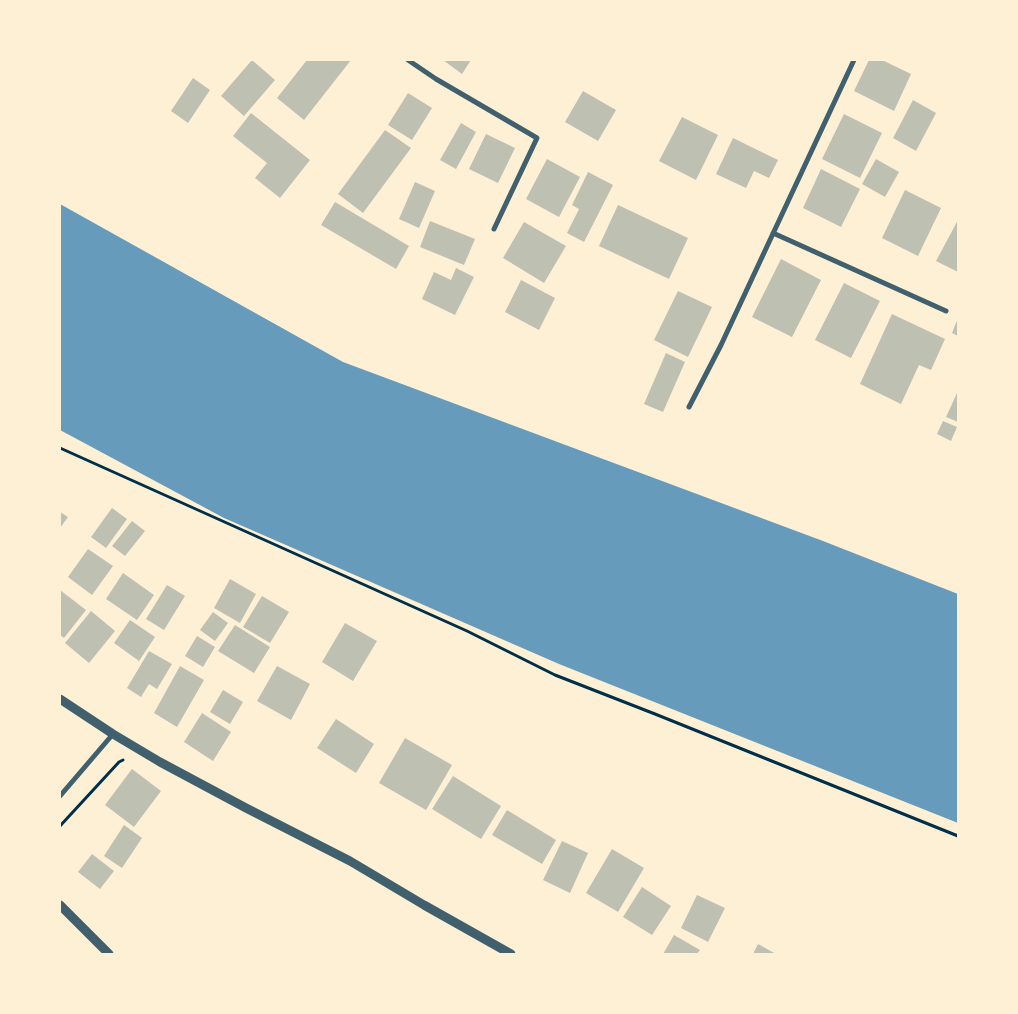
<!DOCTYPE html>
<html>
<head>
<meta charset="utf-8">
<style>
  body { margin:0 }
  #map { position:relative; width:1018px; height:1014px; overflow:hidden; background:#fdf0d5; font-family:"Fira Sans",sans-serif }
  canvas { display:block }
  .frame { position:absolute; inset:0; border:61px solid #fdf0d5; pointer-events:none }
</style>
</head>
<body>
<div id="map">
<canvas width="1018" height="1014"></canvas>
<div class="frame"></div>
</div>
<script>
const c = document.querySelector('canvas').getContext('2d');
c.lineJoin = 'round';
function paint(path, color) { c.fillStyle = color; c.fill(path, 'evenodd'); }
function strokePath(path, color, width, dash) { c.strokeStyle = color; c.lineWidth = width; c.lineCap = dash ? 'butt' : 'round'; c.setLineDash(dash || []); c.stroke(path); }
const water = new Path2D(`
  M 60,204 L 343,362 L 823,541 L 958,594 L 958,823 L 559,664 L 224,518 L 60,430 Z`);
const building = new Path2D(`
  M 252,60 L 275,80 L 244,116 L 221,96 Z
  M 307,60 L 351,60 L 304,120 L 277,98 Z
  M 443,60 L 471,60 L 462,74 Z
  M 869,60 L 882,60 L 911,74 L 894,111 L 854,91 Z
  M 193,78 L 210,90 L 188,123 L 171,111 Z
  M 583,91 L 616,110 L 598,141 L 565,122 Z
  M 408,93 L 432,108 L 412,140 L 388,125 Z
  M 913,100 L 936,113 L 916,151 L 893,138 Z
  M 251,113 L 310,160 L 280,198 L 255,178 L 267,163 L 233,136 Z
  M 844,114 L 882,133 L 860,178 L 822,159 Z
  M 682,117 L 718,135 L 696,180 L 659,161 Z
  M 461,123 L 476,132 L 456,169 L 440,160 Z
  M 385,130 L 411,148 L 363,213 L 338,194 Z
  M 486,134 L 515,148 L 498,183 L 469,169 Z
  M 733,138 L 778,160 L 769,178 L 754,171 L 746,188 L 716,174 Z
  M 547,159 L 580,177 L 559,217 L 526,199 Z
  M 876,159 L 899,172 L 885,197 L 862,184 Z
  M 821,169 L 860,189 L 841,227 L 803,208 Z
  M 588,172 L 613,185 L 584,242 L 567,233 L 579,209 L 572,205 Z
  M 415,182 L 435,191 L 419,228 L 399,219 Z
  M 905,190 L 941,208 L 918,256 L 882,238 Z
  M 335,202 L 409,246 L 396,269 L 321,225 Z
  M 618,205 L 688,238 L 669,279 L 599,246 Z
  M 958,220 L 958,272 L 936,261 Z
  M 430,221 L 475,239 L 464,265 L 420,247 Z
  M 524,222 L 566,246 L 544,283 L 503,258 Z
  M 781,259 L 821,280 L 792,337 L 752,317 Z
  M 456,268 L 474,277 L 455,315 L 422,299 L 434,272 L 451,280 Z
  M 521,280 L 555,298 L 539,330 L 505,312 Z
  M 844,283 L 880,301 L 851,358 L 815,340 Z
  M 678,291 L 712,307 L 688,357 L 654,340 Z
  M 892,314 L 945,339 L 931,370 L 919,365 L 901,404 L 860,384 Z
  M 958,318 L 958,336 L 952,333 Z
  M 666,353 L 685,362 L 663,412 L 644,404 Z
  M 958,391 L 958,422 L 946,417 Z
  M 943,421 L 957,427 L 951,441 L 937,434 Z
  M 112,508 L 127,519 L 106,548 L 91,537 Z
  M 60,512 L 68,517 L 60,528 Z
  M 132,521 L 145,531 L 125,556 L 112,546 Z
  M 88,549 L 113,566 L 92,595 L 68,577 Z
  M 123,573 L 154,595 L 137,620 L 106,599 Z
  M 230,579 L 256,594 L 240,623 L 214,608 Z
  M 167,585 L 185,596 L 164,630 L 146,619 Z
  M 60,590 L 86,610 L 64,638 L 60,635 Z
  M 262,596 L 289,612 L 270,643 L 243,627 Z
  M 91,611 L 115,631 L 89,663 L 65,643 Z
  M 213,612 L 228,623 L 215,641 L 200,630 Z
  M 130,620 L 155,637 L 139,661 L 114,643 Z
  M 345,623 L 377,641 L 353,681 L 322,662 Z
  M 235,625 L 270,647 L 254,673 L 218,651 Z
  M 197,636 L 215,647 L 203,667 L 185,656 Z
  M 149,651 L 172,664 L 157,689 L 149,684 L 141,697 L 127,688 Z
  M 180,666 L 204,680 L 177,727 L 154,713 Z
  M 277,666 L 310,684 L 291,720 L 257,701 Z
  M 223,690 L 243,702 L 230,724 L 210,712 Z
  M 202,713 L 231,732 L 213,761 L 184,742 Z
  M 336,719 L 374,744 L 356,773 L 317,748 Z
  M 405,738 L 452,765 L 426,810 L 379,783 Z
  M 132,769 L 161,791 L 134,827 L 105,805 Z
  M 453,776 L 501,806 L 481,839 L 432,809 Z
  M 507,810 L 556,840 L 542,864 L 492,835 Z
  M 124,825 L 142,838 L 122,868 L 104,856 Z
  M 562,841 L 588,853 L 570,893 L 543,880 Z
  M 612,849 L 644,868 L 618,912 L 586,893 Z
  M 92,854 L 114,871 L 100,889 L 78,872 Z
  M 642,887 L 671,906 L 652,935 L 623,917 Z
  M 697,895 L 725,908 L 708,942 L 681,928 Z
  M 674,935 L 700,950 L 697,954 L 663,954 Z
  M 758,944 L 776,954 L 753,954 Z`);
const path = new Path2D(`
  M 60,448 L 467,631 L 555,675 L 655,714 L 958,836
  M 60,826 L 119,762 L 123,760`);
const minor = new Path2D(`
  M 408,60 L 436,79 L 537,138 L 494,229
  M 773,233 L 946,311
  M 689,407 L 721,345 L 854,60
  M 60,796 L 113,734`);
const tertiary = new Path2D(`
  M 60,699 L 113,734 L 160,762 L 246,808 L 350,861 L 424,905 L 511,954
  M 60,905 L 109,954`);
paint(water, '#669bbc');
paint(building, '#bec0b2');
strokePath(path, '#003049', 3);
strokePath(minor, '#3f606c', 5);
strokePath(tertiary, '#3f606c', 9);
</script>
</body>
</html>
